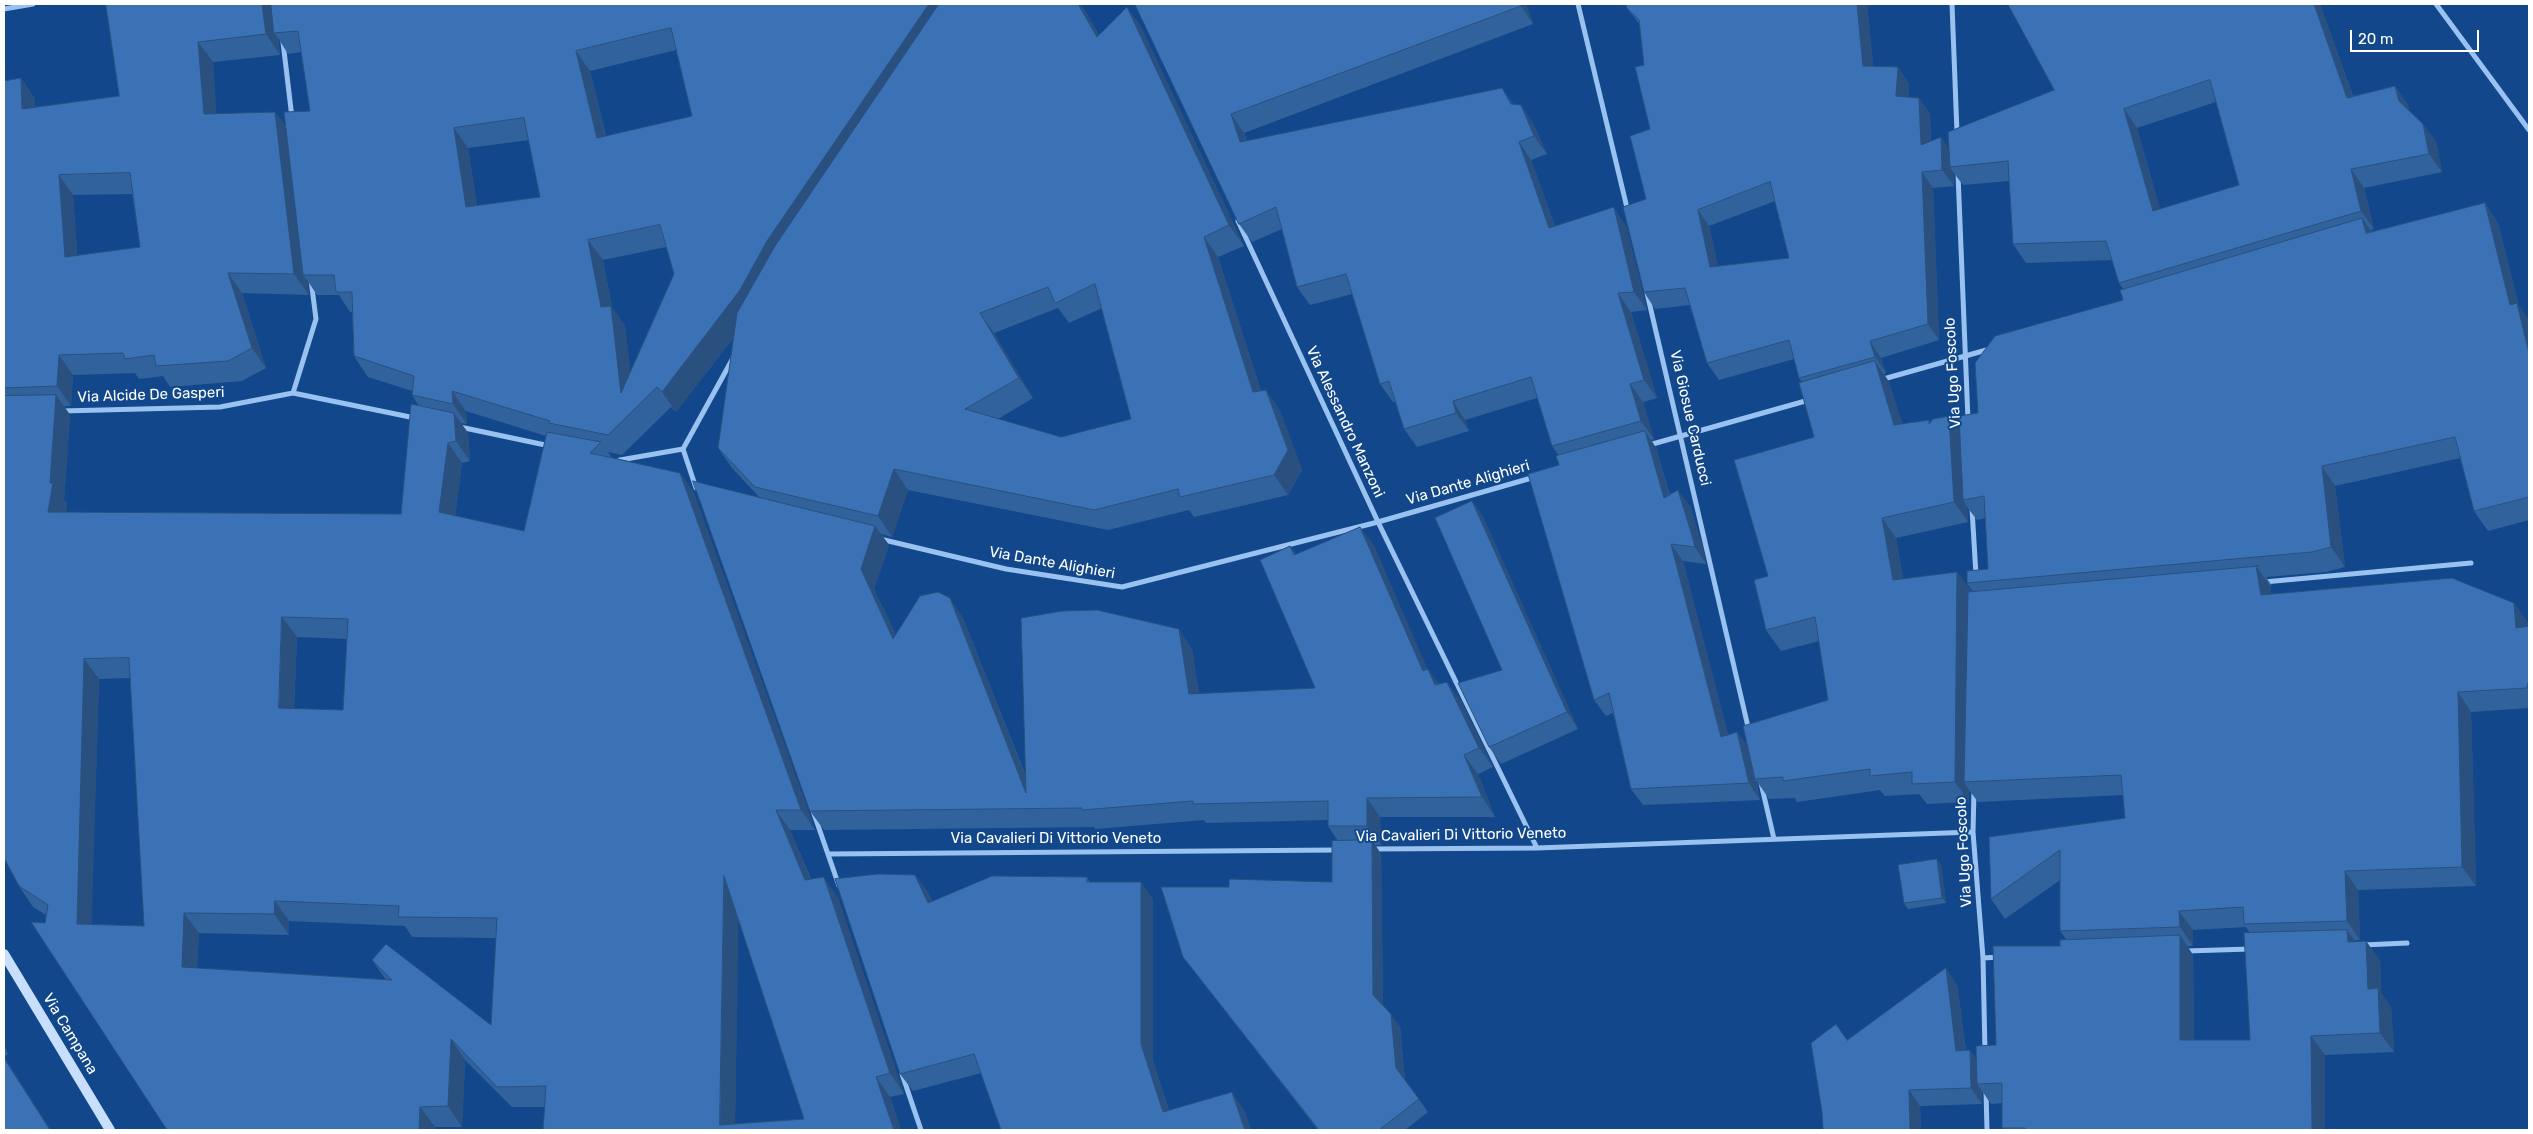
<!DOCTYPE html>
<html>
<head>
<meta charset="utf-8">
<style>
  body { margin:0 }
  #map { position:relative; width:2533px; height:1134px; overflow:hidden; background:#12488b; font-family:Rubik,sans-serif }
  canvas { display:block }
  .frame { position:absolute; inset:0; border:5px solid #fff; pointer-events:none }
  .scale { position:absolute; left:2350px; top:30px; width:129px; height:22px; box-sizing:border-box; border:2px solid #fff; border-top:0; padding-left:6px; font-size:15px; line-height:18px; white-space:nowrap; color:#fff; -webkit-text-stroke:4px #12488b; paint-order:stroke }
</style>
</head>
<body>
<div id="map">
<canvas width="2533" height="1134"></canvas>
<div class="frame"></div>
<div class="scale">20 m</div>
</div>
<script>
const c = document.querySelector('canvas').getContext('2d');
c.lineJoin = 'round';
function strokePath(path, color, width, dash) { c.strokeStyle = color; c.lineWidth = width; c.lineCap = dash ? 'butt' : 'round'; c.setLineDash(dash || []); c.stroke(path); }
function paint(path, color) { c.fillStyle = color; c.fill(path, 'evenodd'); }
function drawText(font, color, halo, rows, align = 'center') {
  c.font = font + ' Rubik,sans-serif'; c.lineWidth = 4; c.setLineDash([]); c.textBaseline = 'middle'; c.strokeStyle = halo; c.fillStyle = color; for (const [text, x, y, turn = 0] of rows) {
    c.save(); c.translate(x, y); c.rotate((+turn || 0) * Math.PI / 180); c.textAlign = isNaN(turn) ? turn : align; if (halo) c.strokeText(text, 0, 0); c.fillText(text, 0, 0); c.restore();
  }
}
const minor = new Path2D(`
  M 1578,4 L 1628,212
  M 1952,4 L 1957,133
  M 2436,4 L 2529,130
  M 4,9 L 33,4
  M 283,42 L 292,118
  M 1958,174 L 1968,420
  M 1238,221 L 1378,522 L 1537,848
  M 1647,293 L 1749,731
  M 1880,380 L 1990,349
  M 293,393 L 415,418
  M 62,411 L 220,407 L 293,393 L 316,319 L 311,280
  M 460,427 L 550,446
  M 1649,445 L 1809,400
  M 683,449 L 696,488
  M 683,449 L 733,358
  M 620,460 L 683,449
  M 1972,509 L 1976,575
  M 880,539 L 1006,569 L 1122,587 L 1378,522 L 1535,477
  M 2264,582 L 2471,563
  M 1761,783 L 1774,839
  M 1974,791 L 1973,832 L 1983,958 L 1985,1052
  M 813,811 L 839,886
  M 1371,849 L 1537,848 L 1973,832
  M 828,854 L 1337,850
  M 2363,945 L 2407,943
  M 2186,951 L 2250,949
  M 1983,958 L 2000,957
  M 902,1074 L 921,1130
  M 1986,1091 L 1987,1130`);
const secondary = new Path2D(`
  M 4,954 L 110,1130`);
const wall = new Path2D(`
  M 106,4 L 1081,4 L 1099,35 L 1127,7 L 1141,27 L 1244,246 L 1218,257 L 1261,391 L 1266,390 L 1280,411 L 1302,470 L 1288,495 L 1194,517 L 1189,510 L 1108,530 L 908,490 L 892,537 L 881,534 L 889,545 L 874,589 L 896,635 L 963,618 L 1026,776 L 1192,649 L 1199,694 L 1315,688 L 1290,546 L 1296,555 L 1360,527 L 1374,546 L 1427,669 L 1439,684 L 1461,701 L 1493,767 L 1478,774 L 1495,817 L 1380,817 L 1381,845 L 1375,845 L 1381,854 L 1383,1005 L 1400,1027 L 1405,1080 L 1428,1112 L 1405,1130 L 1318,1130 L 1193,970 L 1183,957 L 1229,887 L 1332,882 L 1338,841 L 1328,826 L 1328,820 L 1206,823 L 1204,820 L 1095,829 L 1094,827 L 824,830 L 810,811 L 760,498 L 732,468 L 718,448 L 734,337 L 676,412 L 671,407 L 622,455 L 608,452 L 611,457 L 680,473 L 694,493 L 815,830 L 790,830 L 811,879 L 838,898 L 904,1094 L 890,1097 L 901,1130 L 543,1130 L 545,1107 L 512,1107 L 465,1060 L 462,1127 L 435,1127 L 434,1130 L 167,1130 L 45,923 L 46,915 L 33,907 L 19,886 L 4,858 L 4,81 L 21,78 L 35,99 L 35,107 L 119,96 ZM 278,38 L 288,54 L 301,52 L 310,111 L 286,127 L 275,112 L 216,114 L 213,62 L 280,55 ZM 676,50 L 692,116 L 606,136 L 590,71 ZM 529,140 L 540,197 L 477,206 L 468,148 ZM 132,194 L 140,247 L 77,255 L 73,195 ZM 666,247 L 674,274 L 630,372 L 625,326 L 612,307 L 603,260 ZM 307,280 L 317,295 L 339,295 L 350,312 L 352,312 L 354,356 L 368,377 L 412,391 L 412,395 L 419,406 L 401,514 L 66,512 L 67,503 L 64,500 L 70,415 L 64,406 L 71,406 L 73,375 L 135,373 L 139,379 L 163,376 L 170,387 L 242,381 L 266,368 L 242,293 L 309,295 ZM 1058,308 L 1069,323 L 1102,308 L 1131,419 L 1061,437 L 998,419 L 1033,398 L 994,333 ZM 466,411 L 546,436 L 524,531 L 455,516 L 462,463 L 470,461 L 468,433 L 461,423 L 467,424 ZM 297,637 L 347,639 L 343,710 L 294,709 ZM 130,678 L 144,926 L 91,924 L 99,679 ZM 738,918 L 804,1119 L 735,1124 ZM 289,921 L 405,926 L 412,937 L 496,938 L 491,1025 L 372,960 L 386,980 L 197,968 L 199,933 L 289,935 Z
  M 1135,4 L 1526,4 L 1533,24 L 1244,133 L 1247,141 L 1502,88 L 1513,104 L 1521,105 L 1533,123 L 1547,154 L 1531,160 L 1555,226 L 1626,226 L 1647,310 L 1631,312 L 1657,398 L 1643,402 L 1654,439 L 1651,440 L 1656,448 L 1670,495 L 1690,506 L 1703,548 L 1706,564 L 1683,561 L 1728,735 L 1737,732 L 1748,747 L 1828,700 L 1819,641 L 1781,651 L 1766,630 L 1768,576 L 1814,437 L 1802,382 L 1799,378 L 1794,359 L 1719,380 L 1707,363 L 1690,305 L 1655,309 L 1644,292 L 1646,199 L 1650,129 L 1644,65 L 1640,25 L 1627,8 L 1867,4 L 1873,66 L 1898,67 L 1909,84 L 1908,97 L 1919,98 L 1930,114 L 1931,141 L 1949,148 L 2054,90 L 2008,4 L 2320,4 L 2353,96 L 2395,86 L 2408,105 L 2409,111 L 2423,124 L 2436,142 L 2442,172 L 2364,188 L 2374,229 L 2371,230 L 2372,232 L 2485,203 L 2498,223 L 2519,306 L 2529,320 L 2529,520 L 2488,531 L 2474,511 L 2460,458 L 2335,486 L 2345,567 L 2326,572 L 2266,577 L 2272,586 L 2270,586 L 2271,594 L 2514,603 L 2528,623 L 2528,626 L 2529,626 L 2529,708 L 2471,712 L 2476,886 L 2358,890 L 2360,940 L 2355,940 L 2356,942 L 2366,941 L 2380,961 L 2381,993 L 2391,1007 L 2394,1052 L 2325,1055 L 2325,1130 L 2004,1130 L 2002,1128 L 2002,1103 L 1991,1104 L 1982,1091 L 1982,1104 L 1920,1106 L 1921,1130 L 1823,1130 L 1847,1040 L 1957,985 L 1966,1050 L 1977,1060 L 1996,1045 L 2060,946 L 2066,939 L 2060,931 L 2060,880 L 2005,919 L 1991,899 L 1989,837 L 2125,818 L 2123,795 L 1978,802 L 1969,790 L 1969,802 L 1927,804 L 1919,794 L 1885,796 L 1880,790 L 1797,802 L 1795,798 L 1769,799 L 1756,780 L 1760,800 L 1643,805 L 1631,789 L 1613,713 L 1606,716 L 1594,700 L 1559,465 L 1559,456 L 1552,446 L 1537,398 L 1465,420 L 1469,431 L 1417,447 L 1404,429 L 1395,402 L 1393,402 L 1380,384 L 1352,294 L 1310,305 L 1297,287 L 1282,229 L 1252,242 L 1239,224 ZM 2216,102 L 2239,185 L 2160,209 L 2137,128 ZM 1953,172 L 1963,185 L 2009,181 L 2013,244 L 2026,263 L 2112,260 L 2119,283 L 2123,289 L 2123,300 L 1978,413 L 1959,431 L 1930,422 L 1929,420 L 1902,424 L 1889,382 L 1884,374 L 1886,373 L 1881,358 L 1939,340 L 1933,188 L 1954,186 ZM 1775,201 L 1789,258 L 1718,266 L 1709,226 ZM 1967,507 L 1977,520 L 1985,518 L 1988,569 L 1967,583 L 1973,592 L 1972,592 L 1957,572 L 1903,579 L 1896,538 L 1968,522 ZM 2246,927 L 2250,933 L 2250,1040 L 2194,1040 L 2193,955 L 2187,946 L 2193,946 L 2193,930 Z
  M 1472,501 L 1483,517 L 1578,729 L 1501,764 L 1489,747 L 1502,670 Z
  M 1941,865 L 1946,903 L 1908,909 L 1904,903 Z
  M 1087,877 L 1090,882 L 1141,882 L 1153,900 L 1153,1061 L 1169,1110 L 1244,1110 L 1251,1130 L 981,1073 L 913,1091 L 900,1074 L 928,892 L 932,901 Z
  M 4,1046 L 8,1054 L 4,1057 L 4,1130 Z`);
const shadedWall = new Path2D(`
  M 262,4 L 274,4 L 274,33 L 278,38 L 280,55 L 266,34 Z
  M 929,4 L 957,4 L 755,310 L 676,412 L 662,392 L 767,241 Z
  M 1078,4 L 1081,4 L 1111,57 L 1097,37 Z
  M 1520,4 L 1526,4 L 1533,24 L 1521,6 Z
  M 1857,4 L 1867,4 L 1875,82 L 1863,66 Z
  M 2314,4 L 2320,4 L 2360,117 L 2347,98 Z
  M 1127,7 L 1141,27 L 1244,246 L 1229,225 Z
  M 198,42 L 213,62 L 218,134 L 204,114 Z
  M 576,51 L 590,71 L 611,159 L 597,138 Z
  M 1898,67 L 1909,84 L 1908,112 L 1896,96 Z
  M 21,78 L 35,99 L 36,130 L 22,109 Z
  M 2395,86 L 2408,105 L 2412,120 L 2399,101 Z
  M 1502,88 L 1514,107 L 1511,104 Z
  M 1919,98 L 1930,114 L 1932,162 L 1921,145 Z
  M 1521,105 L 1533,123 L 1547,154 L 1534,136 Z
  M 2124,109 L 2137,128 L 2166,230 L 2153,211 Z
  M 275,112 L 289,132 L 303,275 L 307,280 L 309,295 L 294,274 Z
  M 1231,114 L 1244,133 L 1252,161 L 1240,142 Z
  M 2423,124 L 2436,142 L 2442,172 L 2429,154 Z
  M 454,128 L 468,148 L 480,227 L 466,207 Z
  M 1941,137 L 1953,154 L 1950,167 L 1953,172 L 1954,186 L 1942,170 Z
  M 1519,142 L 1531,160 L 1562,246 L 1549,228 Z
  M 2351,169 L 2364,188 L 2374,229 L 2361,211 Z
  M 1922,172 L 1933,188 L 1939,340 L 1928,324 Z
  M 59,175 L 73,195 L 79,277 L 65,257 Z
  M 2485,203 L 2498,223 L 2519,306 L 2529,320 L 2529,353 L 2510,305 Z
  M 1614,207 L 1626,226 L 1647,310 L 1634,292 Z
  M 1698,210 L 1709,226 L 1722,283 L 1710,267 Z
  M 2362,218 L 2376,238 L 2366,233 Z
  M 1204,237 L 1218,257 L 1268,413 L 1253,392 Z
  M 588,240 L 603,260 L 612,307 L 625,326 L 635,409 L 621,393 L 601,307 Z
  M 228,273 L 242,293 L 266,368 L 252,348 Z
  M 1618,293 L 1631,312 L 1657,398 L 1644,380 Z
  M 980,313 L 994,333 L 1033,398 L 1019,378 Z
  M 1870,341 L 1881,358 L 1886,373 L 1875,357 Z
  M 59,355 L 73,375 L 71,406 L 57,386 Z
  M 1875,361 L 1889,382 L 1909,445 L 1894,425 Z
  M 1630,384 L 1643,402 L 1654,439 L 1641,421 Z
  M 1266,390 L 1280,411 L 1302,470 L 1288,495 L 1274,475 Z
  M 452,391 L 466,411 L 467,424 L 453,404 Z
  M 56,395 L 70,415 L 64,500 L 67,503 L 63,532 L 48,512 Z
  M 1453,401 L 1465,420 L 1469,431 L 1456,413 Z
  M 454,413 L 468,433 L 470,461 L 456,441 Z
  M 1949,416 L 1964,437 L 1963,500 L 1967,507 L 1968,522 L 1954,502 Z
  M 1645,431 L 1656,448 L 1675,515 L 1664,498 Z
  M 448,443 L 462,463 L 453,532 L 439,512 Z
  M 2322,466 L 2335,486 L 2345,567 L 2331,547 Z
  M 894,469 L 908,490 L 892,537 L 878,516 Z
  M 680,473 L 694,493 L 815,830 L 801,810 Z
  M 1678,490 L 1690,506 L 1703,548 L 1706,564 L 1695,547 Z
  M 1472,501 L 1483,517 L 1578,729 L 1567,712 Z
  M 1882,518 L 1896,538 L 1907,600 L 1893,580 Z
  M 875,526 L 889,545 L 874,589 L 907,658 L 893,639 L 861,569 Z
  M 1360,527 L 1374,546 L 1437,691 L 1423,671 Z
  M 1671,544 L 1683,561 L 1733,754 L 1721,737 Z
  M 2256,566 L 2270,586 L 2275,614 L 2261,595 Z
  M 1957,572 L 1972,592 L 1964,782 L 1969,790 L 1969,802 L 1955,782 Z
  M 950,598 L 963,618 L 1038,808 L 1026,793 Z
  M 2514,603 L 2528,623 L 2529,639 L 2516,628 Z
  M 282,617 L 297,637 L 293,729 L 279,708 Z
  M 1179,629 L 1192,649 L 1202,714 L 1189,694 Z
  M 84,659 L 99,679 L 91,944 L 77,924 Z
  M 1428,669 L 1442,688 L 1435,685 Z
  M 1447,682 L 1461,701 L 1493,767 L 1479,748 Z
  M 2458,692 L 2471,712 L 2476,886 L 2462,867 Z
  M 1737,732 L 1749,749 L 1755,779 L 1760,800 L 1749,783 Z
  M 1464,755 L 1478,774 L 1495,817 L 1482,797 Z
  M 1367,798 L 1380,817 L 1381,845 L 1367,826 Z
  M 776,810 L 790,830 L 819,900 L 805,880 Z
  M 1372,840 L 1381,854 L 1383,1008 L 1373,995 Z
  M 1937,859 L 1941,865 L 1946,903 L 1942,898 Z
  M 2345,871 L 2358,890 L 2360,940 L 2347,921 Z
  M 915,875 L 928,892 L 940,920 L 928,903 Z
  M 724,876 L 739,896 L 735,1130 L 720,1125 Z
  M 824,877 L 838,898 L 904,1094 L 890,1073 Z
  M 1141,882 L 1153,900 L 1153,1061 L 1175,1129 L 1163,1112 L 1141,1044 Z
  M 275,901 L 289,921 L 289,935 L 274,914 Z
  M 2179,911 L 2193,930 L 2193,946 L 2180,927 Z
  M 184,913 L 199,933 L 196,987 L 182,967 Z
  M 2347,930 L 2361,949 L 2348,942 Z
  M 2180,935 L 2193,955 L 2194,1059 L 2180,1040 Z
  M 2366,941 L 2380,961 L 2381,993 L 2391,1007 L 2394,1052 L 2380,1033 L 2368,989 Z
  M 1946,968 L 1957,985 L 1968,1068 L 1956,1051 Z
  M 1391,1014 L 1400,1027 L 1405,1081 L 1396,1068 Z
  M 2311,1036 L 2325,1055 L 2325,1130 L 2312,1130 Z
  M 451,1039 L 465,1060 L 462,1127 L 448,1106 Z
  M 1970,1050 L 1981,1066 L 1977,1084 L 1982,1091 L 1982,1104 L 1971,1088 Z
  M 4,1056 L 51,1130 L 50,1130 L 4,1058 Z
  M 876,1077 L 890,1097 L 901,1130 L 894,1130 Z
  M 1909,1090 L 1920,1106 L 1921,1130 L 1910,1130 Z
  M 1232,1092 L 1244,1110 L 1251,1130 L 1245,1130 Z
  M 420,1107 L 435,1127 L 434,1130 L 419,1130 Z`);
const building = new Path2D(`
  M 106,4 L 262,4 L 266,34 L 198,42 L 204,114 L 275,112 L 294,274 L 228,273 L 252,348 L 228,361 L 156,366 L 154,355 L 125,359 L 123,353 L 59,355 L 57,386 L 4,388 L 4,81 L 21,78 L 22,109 L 119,96 ZM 130,173 L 140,247 L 65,257 L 59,175 Z
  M 271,4 L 929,4 L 767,241 L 740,290 L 662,392 L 657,387 L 608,435 L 549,423 L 550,421 L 452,391 L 453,404 L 412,395 L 414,376 L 354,356 L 352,292 L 336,292 L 334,275 L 303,275 L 284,112 L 310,111 L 298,31 L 274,33 ZM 671,28 L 692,116 L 597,138 L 576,51 ZM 524,118 L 540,197 L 466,207 L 454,128 ZM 660,225 L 674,274 L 621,393 L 611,306 L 601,307 L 588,240 Z
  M 939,4 L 1078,4 L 1097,37 L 1127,7 L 1229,225 L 1204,237 L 1253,392 L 1266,390 L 1288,450 L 1274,475 L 1180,497 L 1178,489 L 1094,510 L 894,469 L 878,516 L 755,487 L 718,448 L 737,313 L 775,246 ZM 1095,284 L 1131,419 L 1061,437 L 965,409 L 1019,378 L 980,313 L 1048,287 L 1055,303 Z
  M 1135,4 L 1520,4 L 1521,6 L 1231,114 L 1240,142 L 1502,88 L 1511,104 L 1521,105 L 1534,136 L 1519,142 L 1549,228 L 1614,207 L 1634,292 L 1618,293 L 1644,380 L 1630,384 L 1641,421 L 1552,446 L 1531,377 L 1453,401 L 1456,413 L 1404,429 L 1389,381 L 1380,384 L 1346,274 L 1297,287 L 1276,207 L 1239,224 Z
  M 1626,4 L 1857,4 L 1863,66 L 1898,67 L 1896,96 L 1919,98 L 1921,145 L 1941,137 L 1942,170 L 1922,172 L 1928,324 L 1870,341 L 1875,357 L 1799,378 L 1789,340 L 1707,363 L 1685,288 L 1644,292 L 1623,207 L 1646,199 L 1630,136 L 1650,129 L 1635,67 L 1644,65 L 1639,20 L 1627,8 ZM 1770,182 L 1789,258 L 1710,267 L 1698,210 Z
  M 2008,4 L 2314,4 L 2347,98 L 2395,86 L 2399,101 L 2423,124 L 2429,154 L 2351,169 L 2361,211 L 2119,283 L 2106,241 L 2013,244 L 2008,161 L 1950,167 L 1948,132 L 2054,90 ZM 2210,80 L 2239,185 L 2153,211 L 2124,109 Z
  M 2485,203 L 2510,305 L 2517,303 L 2529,353 L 2529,497 L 2474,511 L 2455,437 L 2322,466 L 2331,547 L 2312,552 L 1967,583 L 1967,571 L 1988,569 L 1984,496 L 1963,500 L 1959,416 L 1978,413 L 1975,363 L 1995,336 L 2123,300 L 2120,290 L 2362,218 L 2366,233 Z
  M 1875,361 L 1894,425 L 1929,420 L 1929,424 L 1933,419 L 1949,416 L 1954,502 L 1882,518 L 1893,580 L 1957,572 L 1955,782 L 1912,784 L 1912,772 L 1870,776 L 1870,769 L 1783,781 L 1783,777 L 1755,779 L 1743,726 L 1828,700 L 1815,617 L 1766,630 L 1754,580 L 1768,576 L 1734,460 L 1814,437 L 1799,383 Z
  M 56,395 L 50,483 L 53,483 L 48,512 L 401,514 L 411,404 L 454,413 L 456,441 L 448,443 L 439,512 L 524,531 L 547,432 L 601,442 L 590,453 L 680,473 L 801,810 L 776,810 L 805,880 L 824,877 L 890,1073 L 876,1077 L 894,1130 L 543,1130 L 546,1086 L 497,1087 L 451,1039 L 448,1106 L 420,1107 L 419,1130 L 167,1130 L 31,922 L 45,923 L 48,905 L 19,886 L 4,858 L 4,396 ZM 282,617 L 348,619 L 343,710 L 279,708 ZM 129,658 L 144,926 L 77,924 L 84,659 ZM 724,876 L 804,1119 L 720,1125 ZM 275,901 L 399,906 L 398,917 L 497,918 L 491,1025 L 386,944 L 372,960 L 392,980 L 182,967 L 184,913 L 274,914 Z
  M 1645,431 L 1664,498 L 1678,490 L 1691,532 L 1695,547 L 1671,544 L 1721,737 L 1737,732 L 1749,783 L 1631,789 L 1609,693 L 1594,700 L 1528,474 L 1559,465 L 1556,456 Z
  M 693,481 L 875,526 L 861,569 L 893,639 L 920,596 L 938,592 L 950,598 L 1026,793 L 1021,618 L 1062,611 L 1097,610 L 1179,629 L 1189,694 L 1315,688 L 1260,560 L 1290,546 L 1294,555 L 1360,527 L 1423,671 L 1428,669 L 1435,685 L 1447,682 L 1479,748 L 1464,755 L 1482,797 L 1367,798 L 1367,826 L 1328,826 L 1328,801 L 1193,804 L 1193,801 L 1082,810 L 1082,808 L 810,811 Z
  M 1472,501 L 1567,712 L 1489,747 L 1458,683 L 1502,670 L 1435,518 Z
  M 2256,566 L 2261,595 L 2452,578 L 2514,603 L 2516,628 L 2529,626 L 2529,679 L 2527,688 L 2458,692 L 2462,867 L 2345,871 L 2347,921 L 2244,924 L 2243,907 L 2179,911 L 2180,927 L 2060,931 L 2060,850 L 1991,899 L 1989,837 L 2125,818 L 2121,775 L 1964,782 L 1968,592 L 2259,566 Z
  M 1372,840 L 1373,995 L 1391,1014 L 1396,1068 L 1419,1099 L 1379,1130 L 1319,1130 L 1183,957 L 1161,887 L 1229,887 L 1229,879 L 1332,882 L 1332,841 Z
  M 1937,859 L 1942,898 L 1904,903 L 1898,865 Z
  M 879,874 L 915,875 L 928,903 L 992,876 L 1087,877 L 1087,882 L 1141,882 L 1141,1044 L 1163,1112 L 1232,1092 L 1245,1130 L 1001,1130 L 974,1054 L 900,1074 L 835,879 Z
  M 2347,930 L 2348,942 L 2366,941 L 2368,989 L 2378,988 L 2380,1033 L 2311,1036 L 2312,1130 L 2025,1130 L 2025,1128 L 2002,1128 L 2002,1083 L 1977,1084 L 1976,1046 L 1996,1045 L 1993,946 L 2060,946 L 2060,940 L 2180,935 L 2180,1040 L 2250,1040 L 2244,933 Z
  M 1946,968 L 1956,1051 L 1970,1050 L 1971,1088 L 1909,1090 L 1910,1130 L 1823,1130 L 1822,1112 L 1811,1043 L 1836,1024 L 1847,1040 Z
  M 4,1058 L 50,1130 L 4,1130 Z`);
const streetNames = [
  ["Via Ugo Foscolo",1953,373,-93],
  ["Via Alcide De Gasperi",151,395,-2],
  ["Via Giosue Carducci",1690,418,77],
  ["Via Alessandro Manzoni",1345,422,65],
  ["Via Dante Alighieri",1468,483,-16],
  ["Via Dante Alighieri",1052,563,10],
  ["Via Cavalieri Di Vittorio Veneto",1461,835,-1],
  ["Via Cavalieri Di Vittorio Veneto",1056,839],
  ["Via Ugo Foscolo",1964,852,-93],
  ["Via Campana",70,1034,59]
];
strokePath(minor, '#99c2f1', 5);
strokePath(secondary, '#c7dffc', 10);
paint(wall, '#32629c');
paint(shadedWall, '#29507f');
paint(building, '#3a72b5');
strokePath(building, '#29507f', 1);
drawText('15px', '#fff', '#12488b', streetNames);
</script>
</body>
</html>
